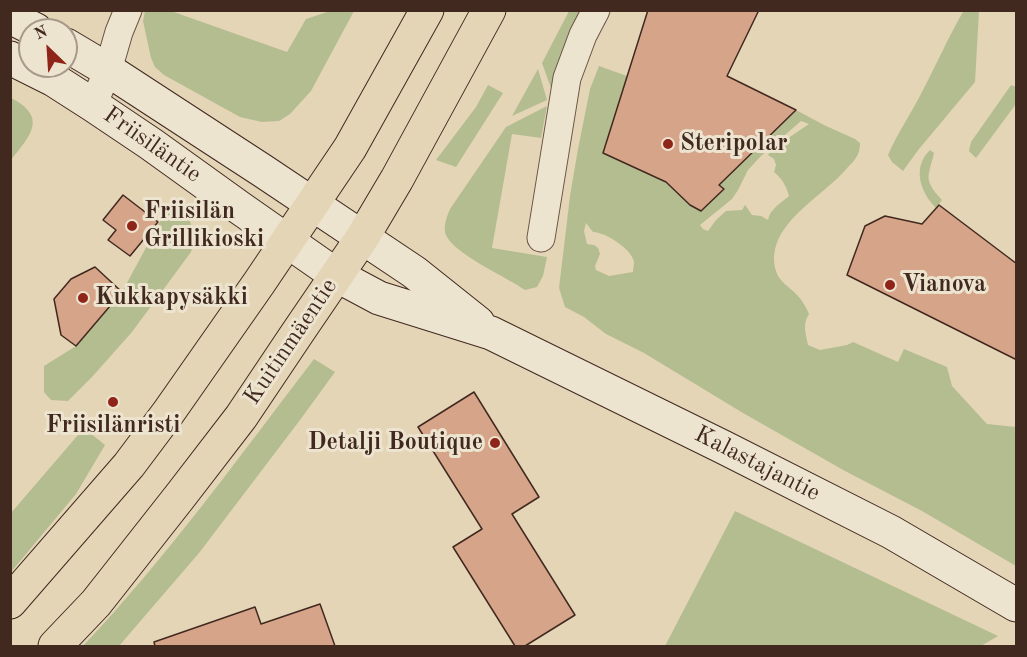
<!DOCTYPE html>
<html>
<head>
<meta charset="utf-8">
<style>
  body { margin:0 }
  #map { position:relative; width:1027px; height:657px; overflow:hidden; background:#e4d5b7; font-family:"Old Standard TT",serif }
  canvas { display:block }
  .frame { position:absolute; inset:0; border:12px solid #412920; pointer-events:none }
  .north { position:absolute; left:18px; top:18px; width:60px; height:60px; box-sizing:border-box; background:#ede4d0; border:2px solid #a8998a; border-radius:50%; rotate:335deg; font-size:16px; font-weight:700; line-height:24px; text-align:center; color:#412920 }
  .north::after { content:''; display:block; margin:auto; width:21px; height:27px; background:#8f2418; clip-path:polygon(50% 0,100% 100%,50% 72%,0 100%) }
</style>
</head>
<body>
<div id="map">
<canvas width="1027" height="657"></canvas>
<div class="frame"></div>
<div class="north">N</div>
</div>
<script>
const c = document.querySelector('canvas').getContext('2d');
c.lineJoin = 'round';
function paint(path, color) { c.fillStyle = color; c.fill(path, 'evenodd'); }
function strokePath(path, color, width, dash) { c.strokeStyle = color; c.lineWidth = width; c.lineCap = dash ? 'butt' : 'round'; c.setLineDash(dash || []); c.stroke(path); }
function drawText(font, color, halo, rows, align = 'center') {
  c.font = font + ' "Old Standard TT",serif'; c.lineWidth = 6; c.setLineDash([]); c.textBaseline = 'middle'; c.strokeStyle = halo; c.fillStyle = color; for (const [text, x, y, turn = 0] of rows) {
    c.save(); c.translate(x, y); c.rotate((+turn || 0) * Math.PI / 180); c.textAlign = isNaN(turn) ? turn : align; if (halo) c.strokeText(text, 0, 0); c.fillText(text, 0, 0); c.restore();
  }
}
const green = new Path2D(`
  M 964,10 L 979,11 L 975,82 L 919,149 L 903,171 L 892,162 L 888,155 C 898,132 912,112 923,90 C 937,63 949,36 964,10 Z
  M 145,11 L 171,11 L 287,52 L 306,19 L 327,12 L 328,11 L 354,11 L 311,91 L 290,114 L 279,121 L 262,122 L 240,117 L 164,75 L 155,67 L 151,58 L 143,21 Z
  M 569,11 L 582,11 L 562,52 L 551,88 L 542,63 Z
  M 599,66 L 627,76 L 603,153 L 666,182 L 690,205 L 701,211 L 723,189 L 719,185 L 796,110 L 824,125 L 855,139 L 860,143 C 860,147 859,153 857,156 C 855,160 851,164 848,167 C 824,197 763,225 776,271 C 779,282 790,287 797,295 C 802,300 806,307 809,314 C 802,324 806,334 808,345 L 820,350 L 847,345 L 853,342 L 898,362 L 904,349 L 947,367 L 952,386 L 987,424 L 1016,427 L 1016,566 L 922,511 L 845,471 L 743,413 L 644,353 L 606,334 L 584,317 L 565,307 L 559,288 L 570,196 L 578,149 L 590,89 ZM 801,121 L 809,124 L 772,149 L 768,155 L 774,159 L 776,165 L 774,172 C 782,179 786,185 789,196 C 781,203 770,209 768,220 L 761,216 L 752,215 L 745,205 L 742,210 L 726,211 L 716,220 L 708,231 L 703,229 L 700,225 L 732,199 L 738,190 L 748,170 L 761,156 ZM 586,223 L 593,232 C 605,232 632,249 634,262 C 634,265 633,269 633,272 L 609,276 L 596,270 L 595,266 L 600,254 L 598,248 L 594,245 L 587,244 L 584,231 Z
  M 538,69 L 547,100 L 512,116 Z
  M 488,85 L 503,93 L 456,167 L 436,160 L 476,107 Z
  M 1011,85 L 1016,87 L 1016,104 L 976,158 L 969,151 L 971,142 Z
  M 11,98 C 48,117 31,135 11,160 Z
  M 547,106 L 541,138 L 512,134 L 492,248 L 547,257 L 543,276 L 537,287 L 525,290 C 507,277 449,252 445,232 C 444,224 447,216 450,209 L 506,127 Z
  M 930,150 L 934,153 C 928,178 923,179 942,200 L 936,208 C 920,192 912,167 930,150 Z
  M 173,205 L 190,221 L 195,237 L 191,252 L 132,332 L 92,377 L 68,401 L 51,400 L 44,392 L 44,366 L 76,346 L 122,292 L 162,218 Z
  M 314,359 L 335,372 L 300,420 L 199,553 L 119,646 L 83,646 C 167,557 239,457 314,359 Z
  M 84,428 L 105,445 L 76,494 L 11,572 L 11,513 Z
  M 735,511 L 998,636 L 981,646 L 665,646 Z`);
const building = new Path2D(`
  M 648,10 L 759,10 L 727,76 L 796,110 L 719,185 L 724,189 L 701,211 L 690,205 L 666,182 L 603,153 Z
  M 123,195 L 158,222 L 130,256 L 108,240 L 116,230 L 103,220 Z
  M 939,205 L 1017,264 L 1017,360 L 847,275 L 865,226 L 885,216 L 922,224 Z
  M 95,267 L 122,292 L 76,346 L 61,335 L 54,299 L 71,279 Z
  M 474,392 L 539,497 L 512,514 L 575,615 L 525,646 L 515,646 L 453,547 L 482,529 L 418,427 Z
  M 320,604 L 335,646 L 155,646 L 154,642 L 255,607 L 261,624 Z`);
const street = new Path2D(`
  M 93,105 L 108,70 L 119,32 L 128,10
  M 541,238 L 567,78 L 583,35 L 596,10`);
const secondary = new Path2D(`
  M 10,17 L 36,30
  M 66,45 L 108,70 L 263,171 L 414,272 L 478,323
  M 10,58 L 54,80 L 93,105 L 151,144 L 240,208 L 336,275 L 379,298 L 491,333 L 723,447 L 891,532 L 1016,605`);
const primary = new Path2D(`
  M 10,602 L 129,465 L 168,413 L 259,283 L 350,148 L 427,10
  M 55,646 L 96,603 L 181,495 L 241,417 L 296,335 L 362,238 L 397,179 L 489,10`);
const markers = [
  [668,144,6,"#8f2418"],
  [132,226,6,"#8f2418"],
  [890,285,6,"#8f2418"],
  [83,298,6,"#8f2418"],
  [113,402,6,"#8f2418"],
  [495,443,6,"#8f2418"]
];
const poiNames = [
  ["Steripolar",680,144],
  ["Friisilän",144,212],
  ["Grillikioski",144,240],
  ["Vianova",902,285],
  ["Kukkapysäkki",95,298],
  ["Friisilänristi",113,426,"center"],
  ["Detalji Boutique",483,443,"right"]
];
const streetNames = [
  ["Friisiläntie",152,145,35],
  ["Kuitinmäentie",291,342,-56],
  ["Kalastajantie",757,464,27]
];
paint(green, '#b4bd8f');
paint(building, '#d6a489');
strokePath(building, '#412920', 1.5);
strokePath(street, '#6a5446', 29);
strokePath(secondary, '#412920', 35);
strokePath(primary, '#412920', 35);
strokePath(street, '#ede4d0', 27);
strokePath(secondary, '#ede4d0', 33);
strokePath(primary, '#e4d5b7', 33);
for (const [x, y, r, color] of markers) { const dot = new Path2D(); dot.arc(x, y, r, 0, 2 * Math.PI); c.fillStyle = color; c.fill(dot); strokePath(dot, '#ede4d0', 2); }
drawText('bold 24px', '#412920', '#ede4d0', poiNames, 'left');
drawText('24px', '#412920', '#ede4d0', streetNames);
</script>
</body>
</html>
